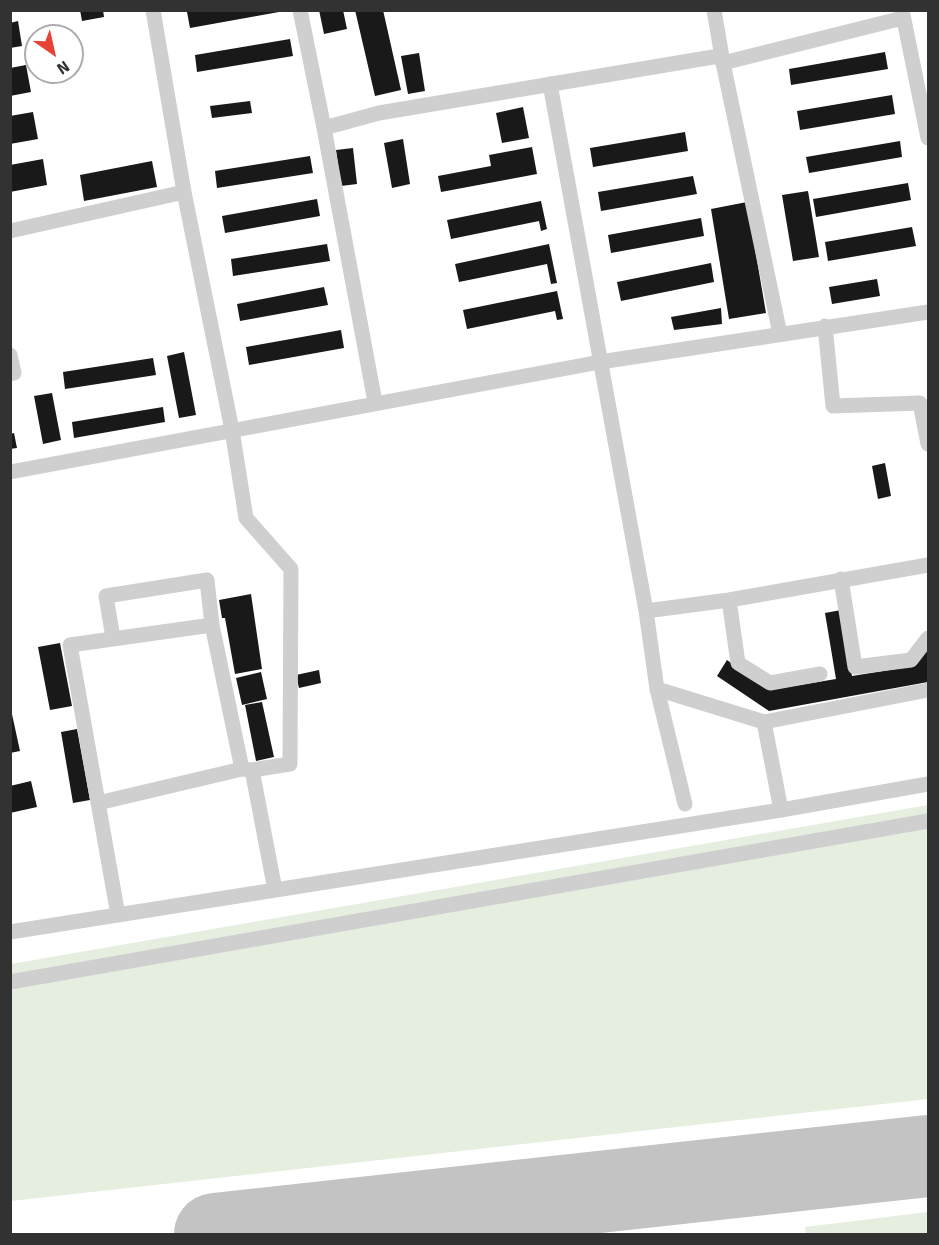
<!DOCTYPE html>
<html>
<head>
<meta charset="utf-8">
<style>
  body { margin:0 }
  #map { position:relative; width:939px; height:1245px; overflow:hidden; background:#fff; font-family:Signika,sans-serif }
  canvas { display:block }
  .frame { position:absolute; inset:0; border:12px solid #323232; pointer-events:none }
  .north { position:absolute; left:24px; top:24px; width:60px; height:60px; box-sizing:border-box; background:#fff; border:2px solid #adadad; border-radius:50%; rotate:146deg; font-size:16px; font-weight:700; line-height:24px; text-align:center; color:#323232 }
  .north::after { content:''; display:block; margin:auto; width:21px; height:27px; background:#e64336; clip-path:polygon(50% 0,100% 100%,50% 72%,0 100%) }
</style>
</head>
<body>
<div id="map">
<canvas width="939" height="1245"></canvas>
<div class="frame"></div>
<div class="north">N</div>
</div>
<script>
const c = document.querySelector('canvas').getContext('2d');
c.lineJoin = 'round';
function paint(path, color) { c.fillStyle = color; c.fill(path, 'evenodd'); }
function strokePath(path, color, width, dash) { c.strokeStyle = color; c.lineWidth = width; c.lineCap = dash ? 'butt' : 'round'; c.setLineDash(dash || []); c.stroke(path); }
const green = new Path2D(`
  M 928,805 L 928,819 L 11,980 L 11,964 Z
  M 928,824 L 928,1099 L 11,1201 L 11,985 Z
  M 928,1212 L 928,1234 L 806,1234 L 805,1227 Z`);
const runway = new Path2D(`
  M 215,1234 L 928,1156`);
const building = new Path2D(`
  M 80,10 L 103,10 L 104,17 L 82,21 Z
  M 195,10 L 279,10 L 279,12 L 190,28 L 187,12 Z
  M 319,10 L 343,10 L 347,29 L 324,34 Z
  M 355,10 L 383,10 L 401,90 L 375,96 Z
  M 18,21 L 22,46 L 10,48 L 10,23 Z
  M 290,39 L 293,56 L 197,72 L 195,55 Z
  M 885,52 L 888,69 L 791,85 L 789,69 Z
  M 419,53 L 425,91 L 408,94 L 401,56 Z
  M 26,65 L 31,92 L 10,96 L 10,68 Z
  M 892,95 L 895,114 L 800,130 L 797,111 Z
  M 250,101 L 252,113 L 212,118 L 210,106 Z
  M 523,107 L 529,138 L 502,143 L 496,113 Z
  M 33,112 L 38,139 L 10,144 L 10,116 Z
  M 685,132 L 688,151 L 593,167 L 590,148 Z
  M 403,139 L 410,184 L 392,188 L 384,143 Z
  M 900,141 L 902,157 L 809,173 L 806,157 Z
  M 532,147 L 537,174 L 441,192 L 438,176 L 491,166 L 489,155 Z
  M 353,148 L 357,184 L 341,186 L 336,150 Z
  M 310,156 L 313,173 L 217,188 L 215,171 Z
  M 43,159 L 47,185 L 10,192 L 10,165 Z
  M 152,161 L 157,187 L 84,201 L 80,175 Z
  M 693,176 L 697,194 L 601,211 L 598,192 Z
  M 908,183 L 911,200 L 816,217 L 813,199 Z
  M 808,191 L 819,257 L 793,261 L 782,195 Z
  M 317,199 L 320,216 L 225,233 L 222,216 Z
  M 541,201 L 547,229 L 541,231 L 539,221 L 451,239 L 447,220 Z
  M 747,202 L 766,313 L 729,319 L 711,209 Z
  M 701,218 L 704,236 L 611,253 L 608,235 Z
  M 912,227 L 916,246 L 828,261 L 825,242 Z
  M 327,244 L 330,261 L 233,276 L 231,259 Z
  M 549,244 L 557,283 L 551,284 L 547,264 L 459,282 L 455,264 Z
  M 711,263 L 714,282 L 621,301 L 617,282 Z
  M 877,279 L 880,296 L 832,304 L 829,287 Z
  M 324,287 L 328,305 L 240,321 L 237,304 Z
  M 557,291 L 563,319 L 557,320 L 555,311 L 467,329 L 463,310 Z
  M 721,308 L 722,324 L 674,330 L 671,317 Z
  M 341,330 L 344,348 L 249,365 L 246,347 Z
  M 184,352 L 196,415 L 179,418 L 167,356 Z
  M 153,358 L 156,375 L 65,389 L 63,372 Z
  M 52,393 L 61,440 L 43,444 L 34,396 Z
  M 163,407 L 165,422 L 74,438 L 72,422 Z
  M 14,433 L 17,448 L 10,449 L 10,434 Z
  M 885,463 L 891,496 L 878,499 L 872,466 Z
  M 251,594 L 262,669 L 235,674 L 225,618 L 222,618 L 219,600 Z
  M 841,610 L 852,676 L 915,666 L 928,647 L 928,682 L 769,711 L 717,676 L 727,660 L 769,690 L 836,679 L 825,613 Z
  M 60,643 L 72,706 L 50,710 L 38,647 Z
  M 319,670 L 321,683 L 299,688 L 296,675 Z
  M 261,672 L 267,699 L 242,705 L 236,678 Z
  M 262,702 L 274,757 L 256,761 L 245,705 Z
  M 10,705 L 20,751 L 10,753 Z
  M 77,729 L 90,800 L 73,803 L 61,732 Z
  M 31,781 L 37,807 L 10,813 L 10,786 Z`);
const minor = new Path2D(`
  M 300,10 L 324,128 L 375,402
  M 714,10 L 723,63 L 780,334
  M 902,10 L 928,138
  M 550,84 L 646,611 L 657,689 L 685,804
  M 324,128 L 379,113 L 719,56 L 723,63 L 903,18
  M 10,231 L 184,192
  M 825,326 L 833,406 L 920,403 L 928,444
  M 10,355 L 14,373 L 10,374
  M 10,472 L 600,362 L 928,312
  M 841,579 L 855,667 L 911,660 L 928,638
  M 729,600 L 738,663 L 770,683 L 820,674
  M 646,611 L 729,600 L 928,565
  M 113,638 L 106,596 L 207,580 L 212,625 L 242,769
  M 657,689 L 764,722 L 928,690
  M 764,722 L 781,810
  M 252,770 L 275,890
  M 98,803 L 242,769 L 252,770 L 290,764 L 291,569 L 246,518 L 232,430 L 184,192 L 153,10
  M 118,915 L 70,645 L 212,625
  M 10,932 L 781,810 L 928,784
  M 10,982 L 928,821`);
paint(green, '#e6eee0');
strokePath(runway, '#c3c3c3', 82);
paint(building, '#191919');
strokePath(minor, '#cfcfcf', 15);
</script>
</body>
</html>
